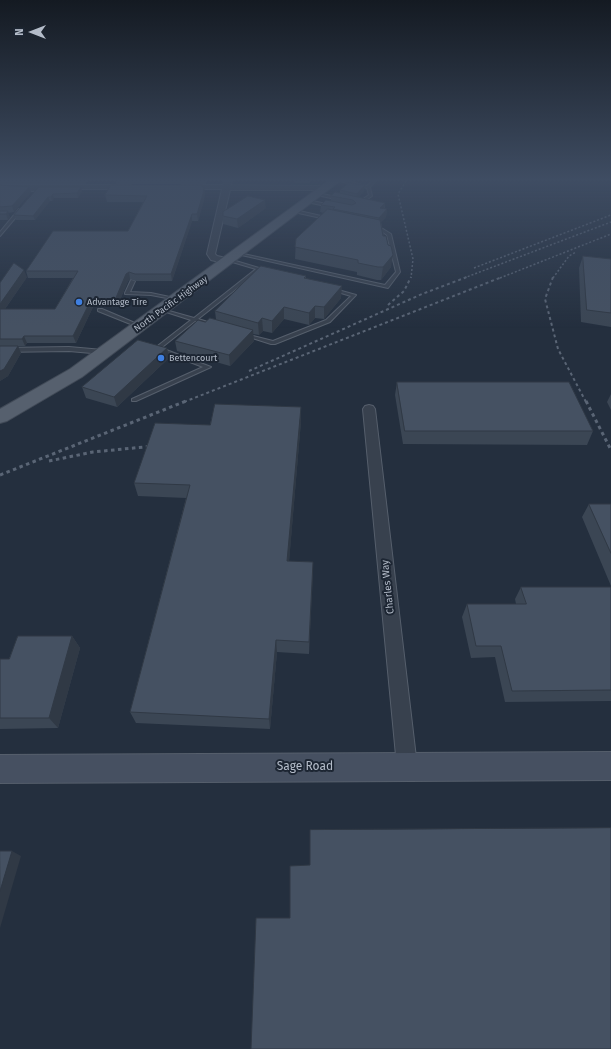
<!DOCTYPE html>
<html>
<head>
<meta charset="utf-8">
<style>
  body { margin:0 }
  #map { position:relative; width:611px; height:1049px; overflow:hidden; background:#242f3e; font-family:"Fira Sans",sans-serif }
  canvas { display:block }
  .north { position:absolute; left:12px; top:12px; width:40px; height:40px; -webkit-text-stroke:3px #1d2633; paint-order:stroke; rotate:270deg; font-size:11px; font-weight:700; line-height:16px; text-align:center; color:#b4bcc9 }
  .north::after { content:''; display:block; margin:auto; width:14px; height:18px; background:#b4bcc9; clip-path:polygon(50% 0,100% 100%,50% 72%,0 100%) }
</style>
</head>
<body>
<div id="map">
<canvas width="611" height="1049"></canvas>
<div class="north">N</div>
</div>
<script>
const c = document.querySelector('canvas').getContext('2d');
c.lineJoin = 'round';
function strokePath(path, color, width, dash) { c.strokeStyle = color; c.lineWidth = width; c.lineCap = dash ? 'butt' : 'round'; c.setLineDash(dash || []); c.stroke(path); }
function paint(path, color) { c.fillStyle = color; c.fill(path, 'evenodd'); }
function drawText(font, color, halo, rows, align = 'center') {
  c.font = font + ' "Fira Sans",sans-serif'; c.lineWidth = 4; c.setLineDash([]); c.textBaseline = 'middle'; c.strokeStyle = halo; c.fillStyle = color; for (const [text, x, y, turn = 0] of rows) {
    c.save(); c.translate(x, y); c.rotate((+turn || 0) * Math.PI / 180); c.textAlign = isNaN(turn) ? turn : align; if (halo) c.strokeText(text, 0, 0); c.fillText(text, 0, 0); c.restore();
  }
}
const lane = new Path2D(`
  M 339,181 L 347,181 L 367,186 L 372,181 L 376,181 L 370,187 L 372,196 L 360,204 L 357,203 L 357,201 L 360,201 L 369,195 L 367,188 Z
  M 20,189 L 36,189 L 38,190 L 36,191 L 19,191 Z
  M 318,193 L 341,198 L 342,199 L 340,200 L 317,195 Z
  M 308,200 L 331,205 L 332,206 L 330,207 L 307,202 Z
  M 19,209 L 22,210 L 0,236 L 0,232 Z
  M 295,210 L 330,218 L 332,219 L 330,220 L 294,212 L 294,210 Z
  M 372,227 L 383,229 L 391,234 L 400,272 L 388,288 L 237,254 L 239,253 L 385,285 L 396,272 L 387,235 L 381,231 L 372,229 Z
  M 229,259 L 269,271 L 267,272 L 260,270 L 198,319 L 208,322 L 208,324 L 195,321 L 161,348 L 211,367 L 136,401 L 132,401 L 132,399 L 203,367 L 159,350 L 155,350 L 155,348 L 191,320 L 160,310 L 162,309 L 194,318 L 256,269 L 229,261 Z
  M 131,280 L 135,281 L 130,292 L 151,293 L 179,299 L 177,300 L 151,295 L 125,294 L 125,293 Z
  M 331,288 L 356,295 L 330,322 L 275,344 L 271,344 L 243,335 L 245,334 L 273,341 L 326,320 L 351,296 L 331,290 Z
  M 98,309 L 102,309 L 142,326 L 138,327 L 98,311 Z
  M 69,347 L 103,350 L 106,352 L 103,354 L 69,351 L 0,352 L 0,348 Z`);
const street = new Path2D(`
  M 224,181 L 232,181 L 231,185 L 325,186 L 329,188 L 325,190 L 230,190 L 215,254 L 217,256 L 231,259 L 233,261 L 231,263 L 228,264 L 211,260 L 207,254 L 222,189 L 182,189 L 178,187 L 182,185 L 223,185 Z
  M 0,185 L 130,185 L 134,187 L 130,189 L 0,189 Z
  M 369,405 L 373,406 L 375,409 L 417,766 L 414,773 L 407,776 L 400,773 L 397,766 L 363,409 L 365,406 Z`);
const secondary = new Path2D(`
  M 611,752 L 611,780 L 0,783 L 0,755 Z`);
const primary = new Path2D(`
  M 328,181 L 340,181 L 82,377 L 7,421 L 0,423 L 0,409 L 70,369 Z`);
const railFar2 = new Path2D(`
  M 406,181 L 398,194 L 413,259 L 411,278
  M 474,268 L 611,215
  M 464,278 L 611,222
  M 500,278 L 611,234
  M 553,278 L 569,256 L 576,252`);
const railFar1 = new Path2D(`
  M 553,277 L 545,299 L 558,349 L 586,402
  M 388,305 L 404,291 L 411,277
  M 249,371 L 422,294 L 467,277
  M 184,402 L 502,277`);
const rail = new Path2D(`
  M 586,401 L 611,450
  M 49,461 L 93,452 L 154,446
  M 0,475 L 186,401`);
const wall = new Path2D(`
  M 0,181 L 88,181 L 86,184 L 0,184 Z
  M 116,181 L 207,181 L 206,184 L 116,184 Z
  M 294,181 L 310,181 L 310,183 L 294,183 Z
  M 0,185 L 29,187 L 31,192 L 14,212 L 8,213 L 10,218 L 8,220 L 0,220 Z
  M 39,187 L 82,191 L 78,198 L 54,198 L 52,201 L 50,201 L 35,220 L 16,220 L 14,215 Z
  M 204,187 L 205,193 L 204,200 L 198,221 L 192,221 L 172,281 L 136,281 L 130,279 L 128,281 L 117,307 L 93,307 L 76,343 L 27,343 L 25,346 L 18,346 L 21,353 L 8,376 L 0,381 L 0,283 L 27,277 L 5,309 L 55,309 L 73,278 L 28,278 L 26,271 L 128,231 L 143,202 L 107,202 L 105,195 Z
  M 340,190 L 364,191 L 359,197 L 385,203 L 385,208 L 387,209 L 386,217 L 381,222 L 391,267 L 381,280 L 377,280 L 357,275 L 357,272 L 295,259 L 296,239 L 324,213 L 320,212 L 321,205 L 331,201 L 331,196 L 340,193 Z
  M 266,208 L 238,228 L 223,224 L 223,216 Z
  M 583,256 L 611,259 L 611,327 L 581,322 L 579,268 Z
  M 306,276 L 306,279 L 341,298 L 324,319 L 315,318 L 309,325 L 284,319 L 272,333 L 263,331 L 259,335 L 253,334 L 254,341 L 230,366 L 177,351 L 175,341 L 205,322 L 216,319 L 215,311 Z
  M 167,348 L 169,358 L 117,407 L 86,398 L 82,387 Z
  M 397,382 L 593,431 L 587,445 L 403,444 L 395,395 Z
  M 611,394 L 611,410 L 607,402 Z
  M 301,421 L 289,561 L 313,562 L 309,654 L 277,652 L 270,729 L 136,723 L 130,712 L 186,498 L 138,496 L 134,483 Z
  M 589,504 L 611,504 L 611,586 L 582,517 Z
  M 521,587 L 611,587 L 611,701 L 505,702 L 495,657 L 471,658 L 462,617 L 467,604 L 516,604 L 515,599 Z
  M 72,636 L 80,648 L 58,728 L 0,729 L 0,659 L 9,659 Z`);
const shadedWall = new Path2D(`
  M 203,185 L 204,191 L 204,187 L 205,193 L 204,200 L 198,221 L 197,214 Z
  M 365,185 L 364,191 L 356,200 L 357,194 Z
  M 29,187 L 31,192 L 14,212 L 12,206 Z
  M 81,187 L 82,191 L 78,198 L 77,193 Z
  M 53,194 L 54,198 L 52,201 L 51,197 Z
  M 48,197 L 50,201 L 35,220 L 33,216 Z
  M 265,200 L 266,208 L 238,228 L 237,219 Z
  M 385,203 L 384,210 L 380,208 Z
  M 387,209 L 386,217 L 378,226 L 379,218 Z
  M 8,211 L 10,218 L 8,220 L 6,214 Z
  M 192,214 L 192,221 L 172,281 L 171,274 Z
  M 393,255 L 391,267 L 381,280 L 383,267 Z
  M 24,270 L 27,277 L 0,316 L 0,304 Z
  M 129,272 L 130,279 L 128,281 L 117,307 L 115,300 L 126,274 Z
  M 342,286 L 341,298 L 324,319 L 324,307 Z
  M 91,300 L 93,307 L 76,343 L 73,336 Z
  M 315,306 L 315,318 L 309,325 L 309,313 Z
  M 284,307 L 284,319 L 272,333 L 272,321 Z
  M 262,318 L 263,331 L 259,335 L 258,323 Z
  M 253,330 L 254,341 L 230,366 L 229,355 Z
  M 24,336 L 27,343 L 25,346 L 22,339 Z
  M 18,346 L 21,353 L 8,376 L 0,381 L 0,371 Z
  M 167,348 L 169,358 L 117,407 L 114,397 Z
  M 301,407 L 301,421 L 288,574 L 287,561 Z
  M 313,562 L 313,575 L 309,654 L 309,642 Z
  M 72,636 L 80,648 L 58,728 L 49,718 Z
  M 276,640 L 277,652 L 270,729 L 269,719 Z
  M 12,851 L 21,856 L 0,928 L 0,891 Z`);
const building = new Path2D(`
  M 349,183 L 365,185 L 357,194 L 340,190 Z
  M 0,185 L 29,187 L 12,206 L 0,207 Z
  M 111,185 L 203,185 L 202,187 L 204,187 L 203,194 L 197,214 L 192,214 L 171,274 L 135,274 L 129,272 L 126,274 L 115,300 L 91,300 L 73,336 L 24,336 L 22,339 L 0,339 L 0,309 L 55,309 L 78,271 L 26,271 L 53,231 L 128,231 L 147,196 L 105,195 Z
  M 39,187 L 81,187 L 77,193 L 53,194 L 51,197 L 48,197 L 33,216 L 14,215 Z
  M 335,192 L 385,203 L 380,208 L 387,209 L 379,218 L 333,209 L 335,207 L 321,205 L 326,200 L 352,205 L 356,203 L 353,200 L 331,196 Z
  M 248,196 L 265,200 L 237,219 L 223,216 L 223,212 Z
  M 328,209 L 380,220 L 383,236 L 386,236 L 388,245 L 391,246 L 393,255 L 383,267 L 378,267 L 358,263 L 358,260 L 295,247 L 296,239 Z
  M 0,211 L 8,211 L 6,214 L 0,214 Z
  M 583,256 L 611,259 L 611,313 L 587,310 Z
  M 14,263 L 24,270 L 0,304 L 0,283 Z
  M 261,266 L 306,276 L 304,278 L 342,286 L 324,307 L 315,306 L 309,313 L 284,307 L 272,321 L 262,318 L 258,323 L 215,311 Z
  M 210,318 L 253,330 L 229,355 L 175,341 L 198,320 L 205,322 Z
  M 138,340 L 167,348 L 114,397 L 82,387 Z
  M 0,346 L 18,346 L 4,369 L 0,371 Z
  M 397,382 L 569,382 L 593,431 L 405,431 Z
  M 215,404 L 301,407 L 287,561 L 313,562 L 309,642 L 276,640 L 269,719 L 130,712 L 190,485 L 134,483 L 155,423 L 210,425 Z
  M 589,504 L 611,504 L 611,553 Z
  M 521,587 L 611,587 L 611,690 L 512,691 L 501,646 L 476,646 L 467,604 L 526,604 Z
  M 18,636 L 72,636 L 49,718 L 0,718 L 0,659 L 9,659 Z
  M 611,828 L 611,1049 L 251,1049 L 256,918 L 290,918 L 290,866 L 310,865 L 310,830 Z
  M 0,851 L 12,851 L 0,891 Z`);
const markers = [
  [79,302,4,"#3f7fe0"],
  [161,358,4,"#3f7fe0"]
];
const farPoinames = [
  ["Advantage Tire",87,302],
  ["Bettencourt",169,358]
];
const farStreetnames = [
  ["North Pacific Highway",171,304,-36]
];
const streetNames = [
  ["Charles Way",388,587,-96]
];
const nearStreetnames = [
  ["Sage Road",305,767]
];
strokePath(lane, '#565f6c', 2);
strokePath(street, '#565f6c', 2);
strokePath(secondary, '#565f6c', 2);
strokePath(primary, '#414a57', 2);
paint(lane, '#38414e');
paint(street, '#38414e');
paint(secondary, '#465061');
paint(primary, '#56606e');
strokePath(railFar2, '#5a6575', 1.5, [2, 2]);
strokePath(railFar1, '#5a6575', 2, [3, 3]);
strokePath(rail, '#5a6575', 3, [3.5, 3.5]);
paint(wall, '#3b4654');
paint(shadedWall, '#303945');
paint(building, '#455162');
strokePath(building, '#303945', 1);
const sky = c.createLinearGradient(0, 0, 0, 328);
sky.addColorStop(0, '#141a22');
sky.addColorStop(0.55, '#3f4d63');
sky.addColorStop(1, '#3f4d6300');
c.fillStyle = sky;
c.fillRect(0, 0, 611, 328);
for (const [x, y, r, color] of markers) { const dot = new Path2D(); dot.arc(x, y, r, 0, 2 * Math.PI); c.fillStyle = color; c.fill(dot); strokePath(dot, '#1d2633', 1.5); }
drawText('9px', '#b4bcc9', '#1d2633', farPoinames, 'left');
drawText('9px', '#b4bcc9', '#1d2633', farStreetnames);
drawText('10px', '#b4bcc9', '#1d2633', streetNames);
drawText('12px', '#b4bcc9', '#1d2633', nearStreetnames);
</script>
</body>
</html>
